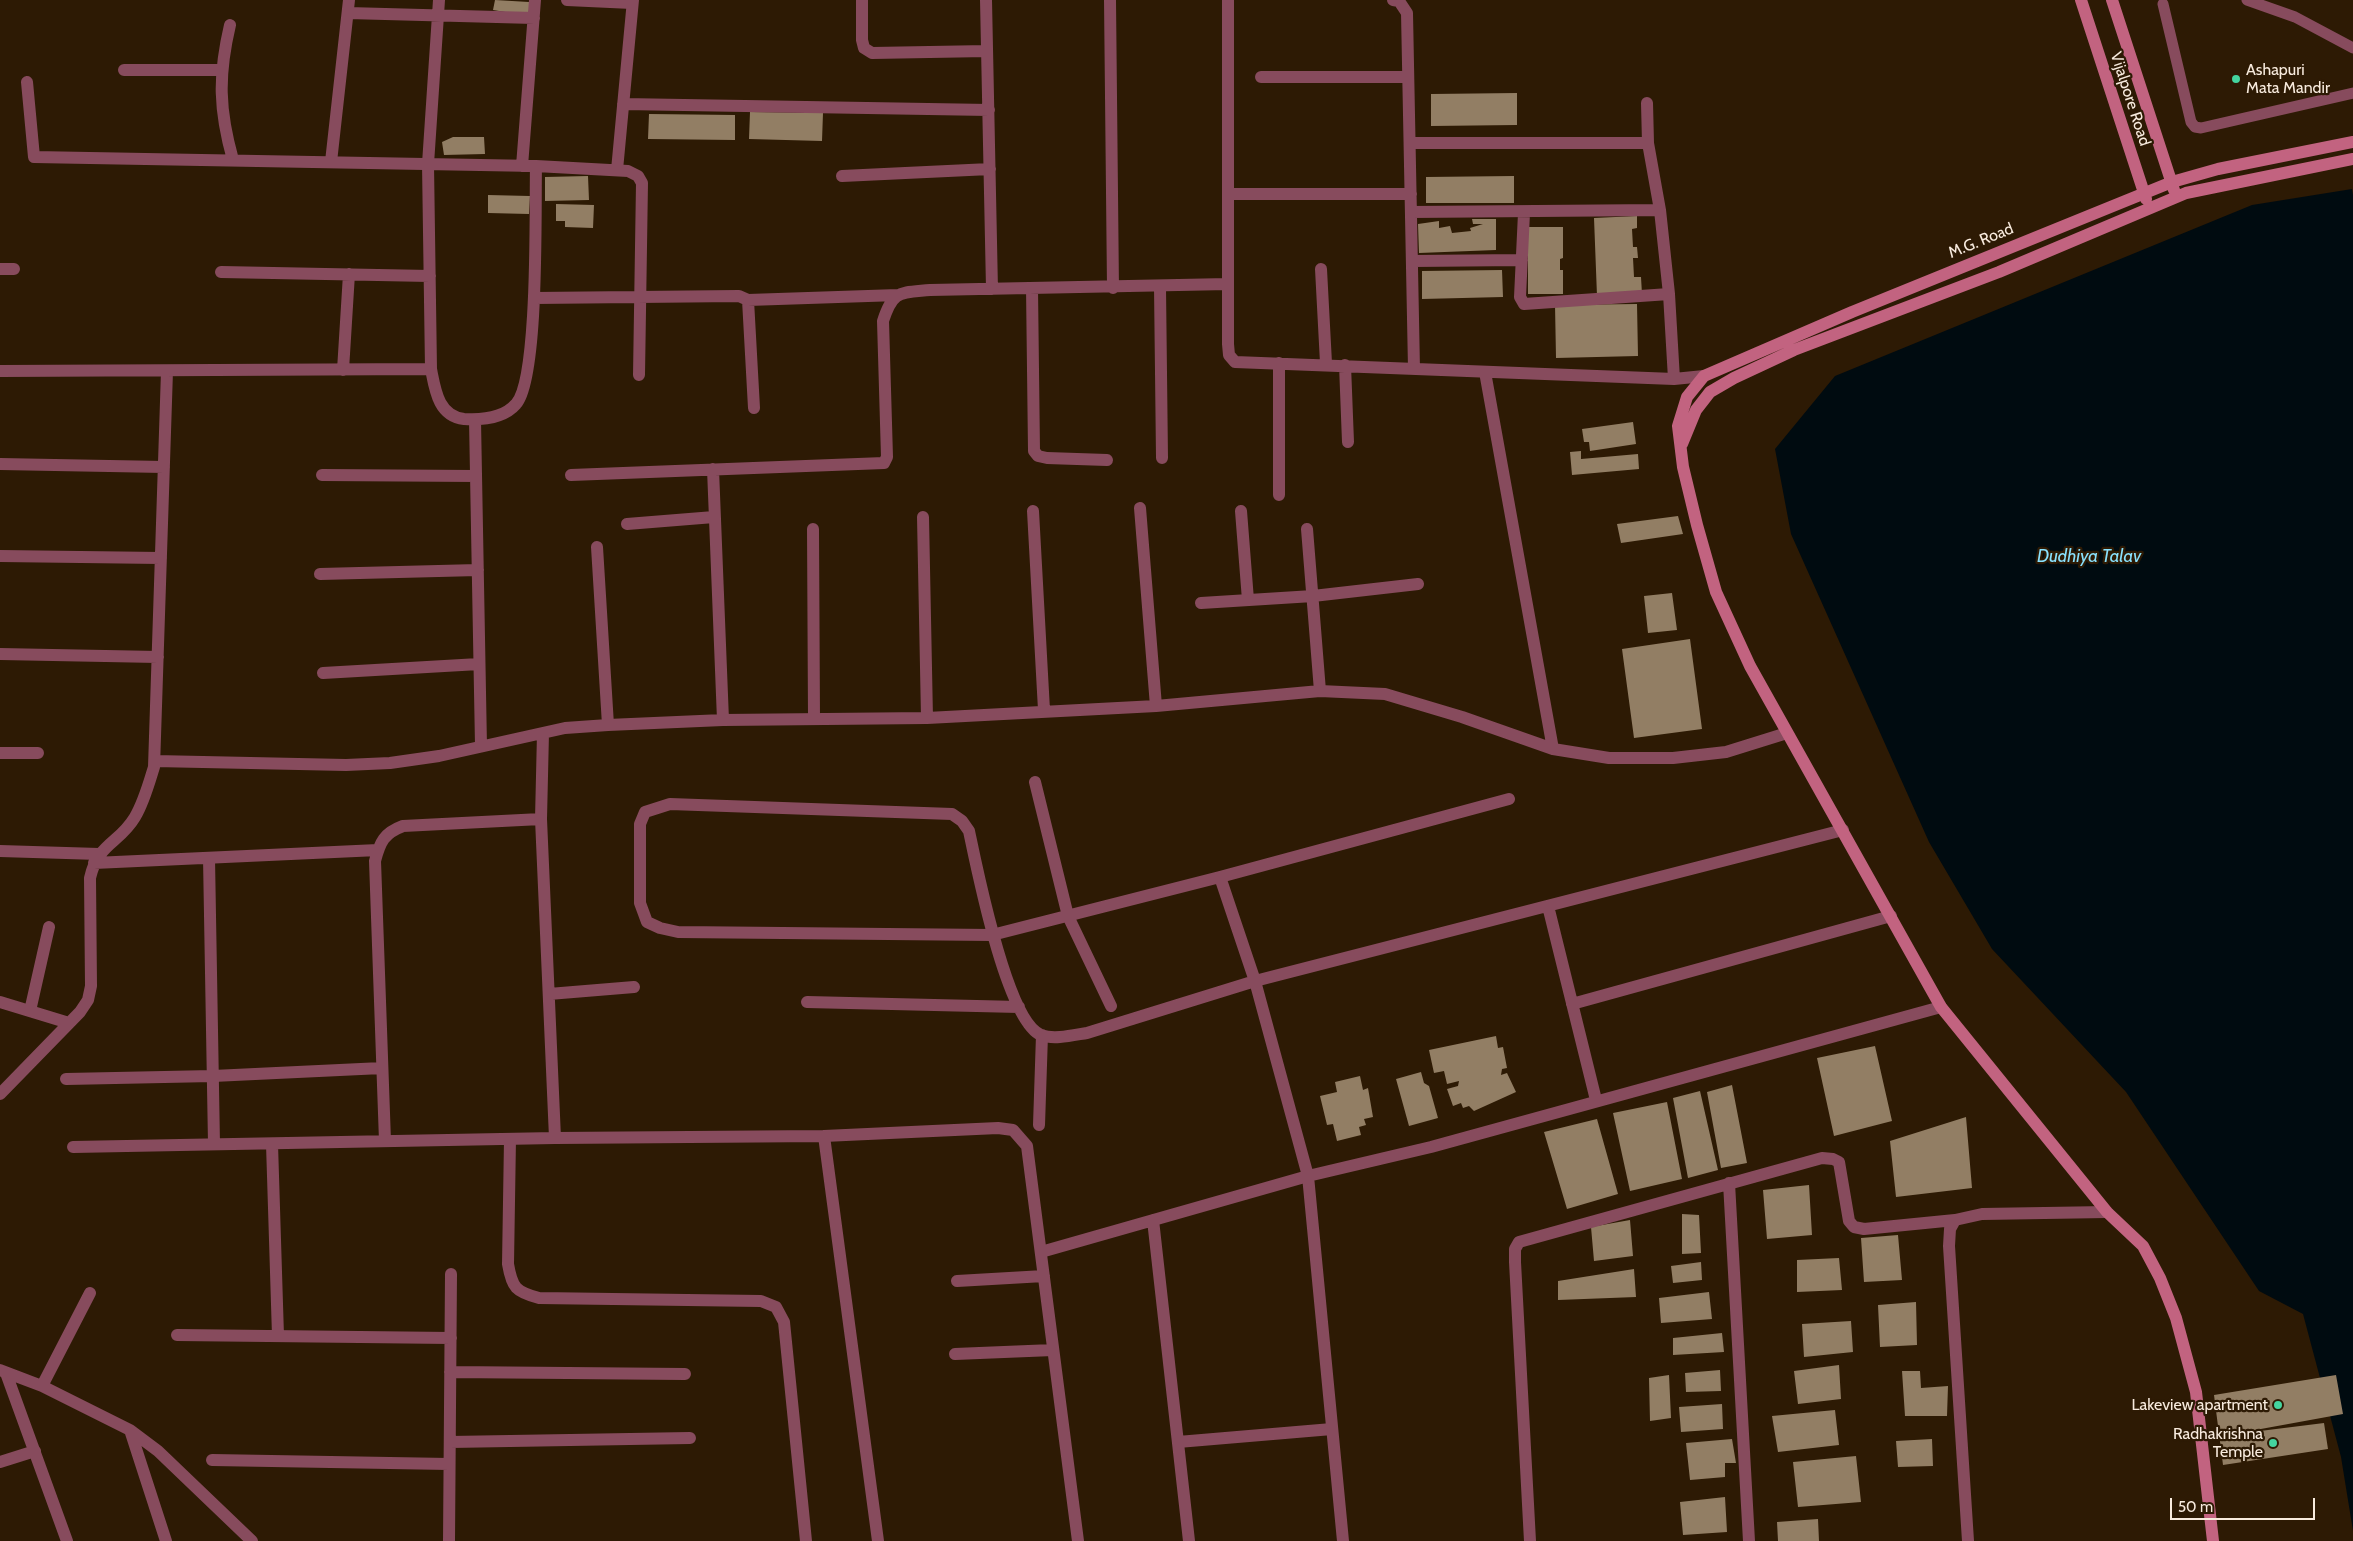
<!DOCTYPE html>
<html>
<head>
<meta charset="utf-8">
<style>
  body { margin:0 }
  #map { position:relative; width:2353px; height:1541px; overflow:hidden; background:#2d1a04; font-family:Cabin,sans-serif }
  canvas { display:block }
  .scale { position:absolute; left:2170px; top:1498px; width:145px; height:22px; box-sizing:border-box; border:2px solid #f8ebde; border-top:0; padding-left:6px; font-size:15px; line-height:18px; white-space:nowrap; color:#f8ebde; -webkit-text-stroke:4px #2d1a04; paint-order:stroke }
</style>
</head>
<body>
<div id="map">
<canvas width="2353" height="1541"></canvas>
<div class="scale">50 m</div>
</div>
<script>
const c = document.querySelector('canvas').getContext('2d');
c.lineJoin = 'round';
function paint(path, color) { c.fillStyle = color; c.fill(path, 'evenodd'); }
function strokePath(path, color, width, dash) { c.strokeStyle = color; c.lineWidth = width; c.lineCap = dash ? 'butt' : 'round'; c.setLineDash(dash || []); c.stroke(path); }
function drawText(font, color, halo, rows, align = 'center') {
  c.font = font + ' Cabin,sans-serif'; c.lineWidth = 4.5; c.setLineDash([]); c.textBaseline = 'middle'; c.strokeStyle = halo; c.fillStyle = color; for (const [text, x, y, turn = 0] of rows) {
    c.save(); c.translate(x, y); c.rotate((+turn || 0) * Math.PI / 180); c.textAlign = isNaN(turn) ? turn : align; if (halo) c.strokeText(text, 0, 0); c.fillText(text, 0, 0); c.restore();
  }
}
const water = new Path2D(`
  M 2352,189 L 2353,195 L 2353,1531 L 2341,1457 L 2303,1314 L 2259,1291 L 2126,1092 L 1992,949 L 1929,842 L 1791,534 L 1775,449 L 1835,376 L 2252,205 Z`);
const building = new Path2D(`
  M 495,0 L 529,2 L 529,16 L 493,10 Z
  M 1517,93 L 1517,125 L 1431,126 L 1431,94 Z
  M 750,112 L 823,113 L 822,141 L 749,139 Z
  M 649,114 L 735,115 L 735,140 L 648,139 Z
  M 453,137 L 484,137 L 485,154 L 444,155 L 442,142 Z
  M 588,176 L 589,200 L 545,201 L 545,177 Z
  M 1514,176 L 1514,203 L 1426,203 L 1426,177 Z
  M 488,195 L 530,196 L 529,214 L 488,213 Z
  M 556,204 L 594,205 L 593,228 L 565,227 L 565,221 L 556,221 Z
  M 1637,216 L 1637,228 L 1632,229 L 1633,247 L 1637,247 L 1638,258 L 1633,258 L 1634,277 L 1641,277 L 1642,294 L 1597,296 L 1594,218 Z
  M 1472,219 L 1496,219 L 1496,250 L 1419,253 L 1418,224 L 1439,221 L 1439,228 L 1450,226 L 1452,233 L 1471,231 L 1470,228 L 1483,224 L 1473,224 Z
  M 1528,227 L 1563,227 L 1563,258 L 1560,259 L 1560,270 L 1563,270 L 1563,294 L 1528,294 Z
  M 1502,270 L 1503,297 L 1422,299 L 1422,271 Z
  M 1637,304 L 1638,356 L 1556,358 L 1555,305 Z
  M 1633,422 L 1636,444 L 1590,451 L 1589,442 L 1584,442 L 1582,429 Z
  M 1581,451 L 1581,459 L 1638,454 L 1639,469 L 1572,475 L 1570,452 Z
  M 1678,516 L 1683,534 L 1621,543 L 1617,524 Z
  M 1672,593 L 1677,630 L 1648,633 L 1644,596 Z
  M 1690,639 L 1702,729 L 1634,738 L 1622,649 Z
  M 1496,1036 L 1498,1048 L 1503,1047 L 1507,1068 L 1502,1069 L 1501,1075 L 1507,1073 L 1516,1092 L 1474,1111 L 1469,1106 L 1463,1108 L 1461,1103 L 1453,1106 L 1447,1089 L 1458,1086 L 1459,1081 L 1447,1084 L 1444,1071 L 1434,1073 L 1429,1050 Z
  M 1875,1046 L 1892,1121 L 1834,1136 L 1817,1058 Z
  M 1421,1072 L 1424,1083 L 1429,1086 L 1438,1118 L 1409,1126 L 1396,1079 Z
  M 1360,1076 L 1363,1090 L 1368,1088 L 1373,1117 L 1364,1119 L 1366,1125 L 1359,1127 L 1361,1135 L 1337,1141 L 1333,1124 L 1327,1125 L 1320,1096 L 1337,1092 L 1335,1082 Z
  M 1732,1085 L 1747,1163 L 1721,1168 L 1707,1092 Z
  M 1700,1091 L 1718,1170 L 1688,1178 L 1673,1098 Z
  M 1667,1102 L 1682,1179 L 1630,1191 L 1613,1113 Z
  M 1966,1117 L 1972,1188 L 1896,1197 L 1890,1141 Z
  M 1597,1119 L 1618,1194 L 1567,1209 L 1544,1132 Z
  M 1809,1185 L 1812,1235 L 1767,1239 L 1763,1190 Z
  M 1682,1214 L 1699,1215 L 1701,1253 L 1682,1254 Z
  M 1630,1220 L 1633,1256 L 1594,1261 L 1591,1227 Z
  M 1898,1235 L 1902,1280 L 1864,1282 L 1861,1238 Z
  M 1839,1258 L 1842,1290 L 1797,1292 L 1797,1260 Z
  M 1701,1262 L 1702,1280 L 1673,1283 L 1671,1266 Z
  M 1634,1269 L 1636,1297 L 1558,1300 L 1558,1281 Z
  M 1709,1292 L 1712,1319 L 1661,1323 L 1659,1298 Z
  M 1916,1302 L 1917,1345 L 1880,1347 L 1878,1305 Z
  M 1851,1321 L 1853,1352 L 1804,1357 L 1802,1324 Z
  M 1722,1333 L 1724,1352 L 1673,1355 L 1673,1338 Z
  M 1839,1365 L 1841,1399 L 1798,1404 L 1794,1371 Z
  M 1720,1370 L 1721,1391 L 1686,1392 L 1685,1373 Z
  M 1902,1371 L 1920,1371 L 1921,1388 L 1948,1386 L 1947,1416 L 1905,1416 Z
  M 1669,1375 L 1671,1418 L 1650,1421 L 1649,1378 Z
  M 2336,1375 L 2343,1414 L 2228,1435 L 2324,1423 L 2328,1449 L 2223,1465 L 2214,1395 Z
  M 1722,1404 L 1723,1429 L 1681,1432 L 1679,1407 Z
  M 1835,1410 L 1839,1445 L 1778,1452 L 1772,1416 Z
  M 1732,1439 L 1736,1463 L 1725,1463 L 1725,1477 L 1690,1480 L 1686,1443 Z
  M 1932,1439 L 1933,1466 L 1898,1467 L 1896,1441 Z
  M 1856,1456 L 1861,1502 L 1798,1507 L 1793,1462 Z
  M 1725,1497 L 1727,1532 L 1683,1535 L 1680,1502 Z
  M 1818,1519 L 1819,1541 L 1778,1541 L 1777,1522 Z`);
const lane = new Path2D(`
  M 2247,0 L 2295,17 L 2353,48
  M 2163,4 L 2191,122 L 2195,127 L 2201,128 L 2353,93`);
const street = new Path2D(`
  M 439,0 L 428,164 L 431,369 C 435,389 438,416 464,419 C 482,420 504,418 516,404 C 539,379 535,207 536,166
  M 567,0 L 632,3
  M 862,0 L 862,40 L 864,48 L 872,53 L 987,51
  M 986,0 L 992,289
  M 1110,0 L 1113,288
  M 1228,0 L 1228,344 L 1229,355 L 1235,362 L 1674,379 L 1704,376
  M 1393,0 L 1399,1 L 1407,13 L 1414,369
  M 348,13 L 534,18
  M 230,25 C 218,76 219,110 233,160
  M 124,70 L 221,70
  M 1261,77 L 1408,77
  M 27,82 L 34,157 L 536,166 L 628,171 L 638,176 L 642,183 L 639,375
  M 1647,103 L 1648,143 L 1660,210 L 1669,294 L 1674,379
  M 623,104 L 989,110
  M 1410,143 L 1648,143
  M 331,162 L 349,0
  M 522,166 L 535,0
  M 617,170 L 633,0
  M 842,176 L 990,169
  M 1228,194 L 1411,194
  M 1411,212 L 1660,210
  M 1524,213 L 1520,297 L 1524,304 L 1669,294
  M 1413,261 L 1522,260
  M 0,269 L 14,269
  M 1321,269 L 1326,363
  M 221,272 L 430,276
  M 1160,287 L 1162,458
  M 1032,288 L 1034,451 L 1038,456 L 1047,458 L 1107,460
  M 534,298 L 739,296 L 748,300 L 754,408
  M 748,300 L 898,295
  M 1345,365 L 1348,442
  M 343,370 L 349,274
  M 0,371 L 431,369
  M 1485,372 L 1553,749
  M 475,420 L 481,746
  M 0,464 L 164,467
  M 713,469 L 723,720
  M 322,475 L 476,476
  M 571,475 L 884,463 L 887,457 L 883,321 C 893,290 899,293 930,290 L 1228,284
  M 1279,495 L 1279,363
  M 1140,508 L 1156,706
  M 1033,511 L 1044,710
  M 1241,511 L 1248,600
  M 923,517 L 927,718
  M 627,524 L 714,517
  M 813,529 L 814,718
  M 1307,529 L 1320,691
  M 597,547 L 608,725
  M 0,556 L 161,558
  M 320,574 L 478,570
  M 1201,603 L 1313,596 L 1418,584
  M 0,654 L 158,657
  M 323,673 L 479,664
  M 543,733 L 541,819 L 555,1138 L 824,1136 L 998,1128 L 1013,1130 L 1027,1146 L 1078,1541
  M 0,753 L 38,753
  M 155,761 L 346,765 L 390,763 L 439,756 L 565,728 L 608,725 L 723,720 L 927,718 L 1156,706 L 1320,691 L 1385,694 L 1462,717 L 1553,749 L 1609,758 L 1673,758 L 1726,752 L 1787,733
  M 1035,782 L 1068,916 L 1111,1006
  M 1509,799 L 1220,877 L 992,935 L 678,932 L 660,928 L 647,922 L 640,903 L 640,824 L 645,812 L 670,804 L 952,814 L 962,821 L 969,831 C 977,869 1007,1021 1041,1035 C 1054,1040 1074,1035 1087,1033 L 1255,981 L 1843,830
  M 0,851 L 99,854
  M 209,858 L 214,1144
  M 94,863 L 378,850
  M 1220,877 L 1255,981 L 1308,1176 L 1343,1541
  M 1548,906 L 1596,1100
  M 549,994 L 634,987
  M 0,1002 L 69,1023
  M 807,1002 L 1019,1007
  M 1572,1004 L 1891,916
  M 30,1011 L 49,927
  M 66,1079 L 213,1076 L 382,1068
  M 0,1094 L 80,1012 L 88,1000 L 91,986 L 90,878 C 98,843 119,844 135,817 C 144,802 149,783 154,767 L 167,371
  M 1039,1125 L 1042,1035
  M 824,1136 L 878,1541
  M 510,1139 L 508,1264 C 512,1288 516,1292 539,1298 L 761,1301 L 776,1307 L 784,1322 L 806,1541
  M 385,1141 L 375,861 C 380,842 384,833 403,826 L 541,819
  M 272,1144 L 278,1336
  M 73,1147 L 555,1138
  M 1729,1183 L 1749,1541
  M 1153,1220 L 1189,1541
  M 1041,1252 L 1308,1176 L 1431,1147 L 1941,1007
  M 957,1281 L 1044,1276
  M 177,1335 L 451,1338
  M 955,1354 L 1053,1350
  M 0,1370 L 42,1386 L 130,1430 L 158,1451 L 252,1541
  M 450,1372 L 685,1374
  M 6,1373 L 67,1541
  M 42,1386 L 90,1293
  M 130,1430 L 166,1541
  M 450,1442 L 690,1438
  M 1178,1442 L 1332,1429
  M 212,1460 L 449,1464
  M 0,1462 L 35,1451
  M 449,1541 L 451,1274
  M 1530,1541 L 1515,1262 L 1515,1249 L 1519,1242 L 1822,1158 L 1833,1159 L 1839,1162 L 1849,1221 L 1854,1227 L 1864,1229 L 1955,1220
  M 1968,1541 L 1949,1246 L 1950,1229 L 1955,1220 L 1982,1214 L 2107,1212`);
const secondary = new Path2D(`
  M 2081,0 L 2146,199
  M 2112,0 L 2174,190
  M 1682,444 L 1696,410 L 1710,392 L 1734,378 L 1794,350 L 1999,272 L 2186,193 L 2353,159
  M 2213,1541 L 2196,1392 L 2176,1318 L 2160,1278 L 2143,1246 L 2107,1212 L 1941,1007 L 1750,666 L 1716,592 L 1697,525 L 1683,467 L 1678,426 L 1687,397 L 1704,376 L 1852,312 L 2172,182 L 2218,169 L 2353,142`);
const markers = [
  [2236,79,5,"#44d49f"],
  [2278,1405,5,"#44d49f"],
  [2273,1443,5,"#44d49f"]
];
const poiNames = [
  ["Ashapuri",2246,70,"left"],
  ["Mata Mandir",2246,88,"left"],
  ["Lakeview apartment",2268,1405],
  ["Radhakrishna",2263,1434],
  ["Temple",2263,1452]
];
const streetNames = [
  ["Vijalpore Road",2130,99,72],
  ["M.G. Road",1981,241,-22]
];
const waterNames = [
  ["Dudhiya Talav",2089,557]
];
paint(water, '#000b10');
paint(building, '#927e64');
strokePath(lane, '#874b5d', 11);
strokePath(street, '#874b5d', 12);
strokePath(secondary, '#c26380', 12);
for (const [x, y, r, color] of markers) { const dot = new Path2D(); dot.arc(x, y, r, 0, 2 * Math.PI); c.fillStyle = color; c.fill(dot); strokePath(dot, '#2d1a04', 2); }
drawText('16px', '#f8ebde', '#2d1a04', poiNames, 'right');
drawText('16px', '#f8ebde', '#2d1a04', streetNames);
drawText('italic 18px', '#89e1fd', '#2d1a04', waterNames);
</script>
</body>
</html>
